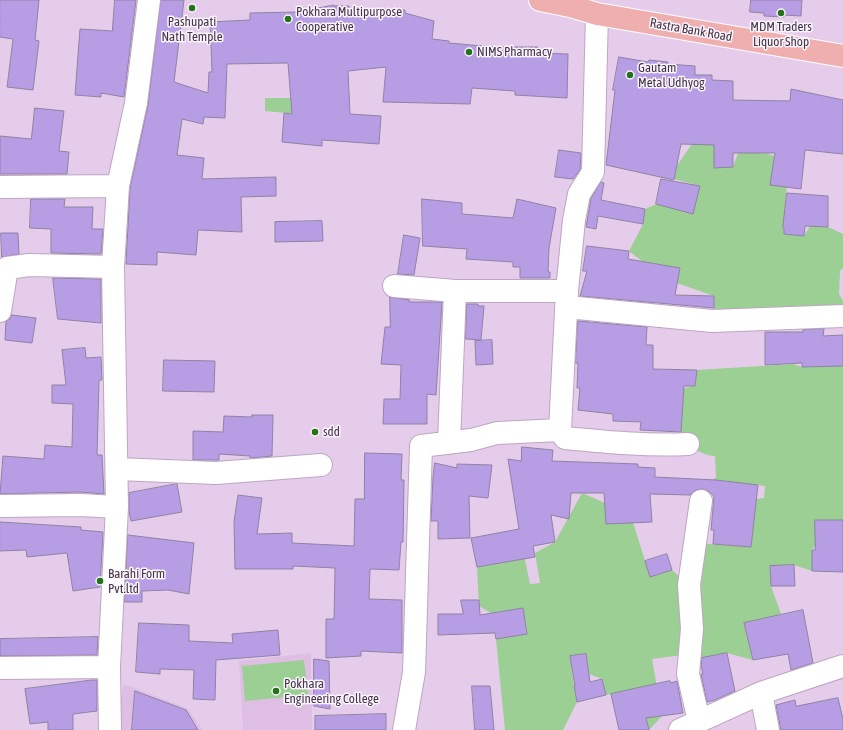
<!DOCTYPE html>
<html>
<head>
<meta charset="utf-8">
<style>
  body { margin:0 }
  canvas { display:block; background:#e6cceb }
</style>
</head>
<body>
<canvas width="843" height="730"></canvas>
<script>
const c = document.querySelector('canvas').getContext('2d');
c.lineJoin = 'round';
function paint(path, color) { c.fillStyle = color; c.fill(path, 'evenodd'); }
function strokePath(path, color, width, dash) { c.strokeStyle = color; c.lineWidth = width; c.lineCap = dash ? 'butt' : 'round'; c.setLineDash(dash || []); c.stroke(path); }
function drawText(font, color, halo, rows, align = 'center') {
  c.font = font + ' "Asap Condensed",sans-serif'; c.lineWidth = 3; c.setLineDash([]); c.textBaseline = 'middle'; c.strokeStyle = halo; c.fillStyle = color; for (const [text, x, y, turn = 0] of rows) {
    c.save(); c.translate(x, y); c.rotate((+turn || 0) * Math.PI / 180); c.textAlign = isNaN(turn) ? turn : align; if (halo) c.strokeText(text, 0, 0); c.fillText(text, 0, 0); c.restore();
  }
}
const built = new Path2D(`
  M 311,653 L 312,730 L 243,730 L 239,661 Z
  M 124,684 L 187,708 L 203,730 L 117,730 L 117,715 Z`);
const green = new Path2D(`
  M 265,98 L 327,98 L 328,117 L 265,111 Z
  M 714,140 L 714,167 L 733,167 L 738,153 L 765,153 L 788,161 L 784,234 L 804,236 L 810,226 L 828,227 L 843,234 L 843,268 L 840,271 L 839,294 L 843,301 L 843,316 L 714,314 L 714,296 L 677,283 L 643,262 L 629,251 L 643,224 L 645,209 L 700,186 L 674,179 L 676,167 L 692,144 Z
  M 793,364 L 802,367 L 843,366 L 843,520 L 815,521 L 815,546 L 812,550 L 812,571 L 794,565 L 770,566 L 771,586 L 781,614 L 772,617 L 744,623 L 753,660 L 727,653 L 700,659 L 690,654 L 652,659 L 662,716 L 649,730 L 640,688 L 606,695 L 602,679 L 589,674 L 586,654 L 570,657 L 574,686 L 577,702 L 563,730 L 505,730 L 496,639 L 527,634 L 523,608 L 491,613 L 479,606 L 477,567 L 507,562 L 524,555 L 530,584 L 540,583 L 535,553 L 555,542 L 582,493 L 605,503 L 607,524 L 633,522 L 650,577 L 672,570 L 689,585 L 695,543 L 751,547 L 756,499 L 764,498 L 765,486 L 713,480 L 716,477 L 715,456 C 703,456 687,446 682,434 C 679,427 682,415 683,408 L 669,407 L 670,391 L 695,386 L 697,370 Z
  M 304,660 L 308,695 L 245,701 L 242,666 Z`);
const building = new Path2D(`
  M 0,0 L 39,0 L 35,40 L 39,41 L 33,90 L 7,87 L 13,39 L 0,37 Z
  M 115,0 L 136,0 L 124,97 L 101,93 L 101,97 L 75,95 L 80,29 L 112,31 Z
  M 161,0 L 184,0 L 174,82 L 208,93 L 209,72 L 212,72 L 210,22 L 250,20 L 250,13 L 296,12 L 334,5 L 334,6 L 349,6 L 349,8 L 385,13 L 385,9 L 405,10 L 405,13 L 434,21 L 432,39 L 449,41 L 449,43 L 494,47 L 538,47 L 538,53 L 568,54 L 567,98 L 515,95 L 515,91 L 472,88 L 470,104 L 383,102 L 386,67 L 348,71 L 350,114 L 381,116 L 379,144 L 322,140 L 322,146 L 282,142 L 284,113 L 292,114 L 288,63 L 227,64 L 225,118 L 204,117 L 203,124 L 182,119 L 177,155 L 204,158 L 202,179 L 276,177 L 276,196 L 241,197 L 242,232 L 198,230 L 196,255 L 157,252 L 157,265 L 126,264 L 130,188 L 148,105 Z
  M 751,0 L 802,0 L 801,16 L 784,15 L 784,17 L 764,16 L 764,13 L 750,12 Z
  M 619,57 L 648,62 L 649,60 L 668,62 L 668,64 L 695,66 L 695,75 L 712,75 L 712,80 L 733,81 L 733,100 L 790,101 L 791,89 L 843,100 L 843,154 L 805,150 L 801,189 L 770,185 L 775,153 L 733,153 L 733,167 L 714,168 L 714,145 L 681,144 L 674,180 L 606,165 L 615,90 L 613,90 Z
  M 35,108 L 64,111 L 59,151 L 69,152 L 67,174 L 0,174 L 0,136 L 31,139 Z
  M 559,150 L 581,153 L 580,170 L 573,179 L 555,177 Z
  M 661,179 L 700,186 L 693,214 L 656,204 Z
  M 601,182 L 604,183 L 601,200 L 645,209 L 643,224 L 598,216 L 596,229 L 586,227 L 591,199 Z
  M 787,193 L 828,196 L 828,227 L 805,226 L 804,236 L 784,234 L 784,229 L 783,228 Z
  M 31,199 L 65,199 L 64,207 L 93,207 L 92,229 L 103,229 L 101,254 L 51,253 L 51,229 L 30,228 Z
  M 422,199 L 462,203 L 462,214 L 513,218 L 517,199 L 556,208 L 549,248 L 548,272 L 550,272 L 550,278 L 520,278 L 520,267 L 513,267 L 513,262 L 466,259 L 467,249 L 423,246 Z
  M 322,221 L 323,241 L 275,242 L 275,222 Z
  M 1,233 L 18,233 L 19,254 L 2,257 Z
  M 404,235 L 420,238 L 414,275 L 398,274 Z
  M 587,246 L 629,251 L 628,259 L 680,268 L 675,295 L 714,296 L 714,308 L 580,296 L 587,271 L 583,271 Z
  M 53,278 L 101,279 L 101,323 L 58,319 Z
  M 390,297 L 410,300 L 409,302 L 442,302 L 436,395 L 427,394 L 427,424 L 383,424 L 384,399 L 400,399 L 401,365 L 381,364 L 385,327 L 390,327 Z
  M 467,304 L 478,304 L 478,306 L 484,306 L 481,340 L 466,339 Z
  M 12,315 L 36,318 L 32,343 L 5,340 L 6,321 L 10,319 Z
  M 578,321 L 647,327 L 646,345 L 653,345 L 653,369 L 697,370 L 695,386 L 684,386 L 681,432 L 640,430 L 641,422 L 613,421 L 613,414 L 578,410 L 580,388 L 577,388 L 578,363 L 576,363 Z
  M 824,329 L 823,336 L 843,335 L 843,366 L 802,367 L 802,363 L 765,365 L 765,332 L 803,332 L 803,330 Z
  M 492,340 L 493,364 L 476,365 L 475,341 Z
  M 85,348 L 86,358 L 101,357 L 102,380 L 99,380 L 97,455 L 102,455 L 104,494 L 80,492 L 0,494 L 3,456 L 44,459 L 45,445 L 72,447 L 73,404 L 52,403 L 52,385 L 66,385 L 62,350 Z
  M 164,360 L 215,361 L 214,392 L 163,391 Z
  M 252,415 L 273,415 L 272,456 L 252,458 L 250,458 L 250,456 L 219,454 L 219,460 L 193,460 L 193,431 L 223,432 L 224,416 L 252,417 Z
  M 522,447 L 553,450 L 552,461 L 638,464 L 638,467 L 655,468 L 655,477 L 716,480 L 758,485 L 751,547 L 713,544 L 714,530 L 711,530 L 714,496 L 708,491 L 703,489 L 696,490 L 690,495 L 650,494 L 652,522 L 606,524 L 604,493 L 571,493 L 569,519 L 551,515 L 555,542 L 533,546 L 535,557 L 477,567 L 471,538 L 519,529 L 508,459 L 521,461 Z
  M 365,453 L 402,454 L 401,480 L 404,480 L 403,542 L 401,542 L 399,570 L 370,569 L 369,599 L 402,600 L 402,653 L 361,651 L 361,656 L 326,658 L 326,619 L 334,619 L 335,568 L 293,566 L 293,569 L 235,569 L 234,521 L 238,495 L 262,498 L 257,534 L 292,533 L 292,543 L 354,546 L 355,499 L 364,499 Z
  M 435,463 L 457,468 L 457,464 L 492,465 L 488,498 L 469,496 L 470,538 L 438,539 L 438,521 L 431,521 L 433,477 Z
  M 177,484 L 182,512 L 131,521 L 129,511 L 129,493 Z
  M 815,520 L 843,520 L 843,572 L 812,571 L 812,550 L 815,550 Z
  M 0,522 L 81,527 L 81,530 L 103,532 L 100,587 L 73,591 L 67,553 L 27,557 L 26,550 L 0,551 Z
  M 128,535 L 194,543 L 189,594 L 168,590 L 142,591 L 142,602 L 125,602 Z
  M 667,554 L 672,570 L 650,577 L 645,561 Z
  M 794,565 L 795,586 L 771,586 L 770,566 Z
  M 461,600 L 479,600 L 480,615 L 523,608 L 527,634 L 496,639 L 495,633 L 438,635 L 438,614 L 463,614 Z
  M 803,610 L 813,663 L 791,670 L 788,654 L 753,660 L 744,623 Z
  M 139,623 L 189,625 L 189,641 L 233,643 L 232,634 L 278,630 L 280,655 L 216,660 L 215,700 L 193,699 L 194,670 L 160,669 L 160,674 L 136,672 Z
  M 98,637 L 97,655 L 0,656 L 0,639 Z
  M 727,653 L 735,691 L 715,700 L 707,702 L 701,674 L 703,674 L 701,666 L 702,658 Z
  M 586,654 L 590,682 L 602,679 L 606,695 L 577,702 L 574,686 L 575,686 L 570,656 Z
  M 314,659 L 329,661 L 330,709 L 314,706 Z
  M 92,680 L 97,680 L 97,711 L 73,714 L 73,730 L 48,730 L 48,722 L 30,724 L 25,689 Z
  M 670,681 L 671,683 L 677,681 L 683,713 L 646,718 L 649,730 L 619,730 L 611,694 Z
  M 472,686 L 490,686 L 494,730 L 475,730 Z
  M 135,691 L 186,710 L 198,730 L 132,730 Z
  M 838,698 L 843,719 L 843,730 L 781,730 L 776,705 L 795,700 L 796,706 Z
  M 386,714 L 386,730 L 315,730 L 315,716 Z`);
const minor = new Path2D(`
  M 597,14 L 593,172 L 579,194 L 574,220 L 567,291 L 560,430 L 565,438 C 606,442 647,446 688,444
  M 0,187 L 118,186
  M 394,286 L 455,291 L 567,291
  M 567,307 L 712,321 L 843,316
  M 0,311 L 7,268 L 29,265 L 113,267
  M 449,443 L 455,291
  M 117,469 L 216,473 L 321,465
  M 1,506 L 80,505 L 117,507
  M 0,668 L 109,667
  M 761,693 L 768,730
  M 699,721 L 688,674 L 692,629 L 689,585 L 701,501
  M 110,730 L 109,667 L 117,507 L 113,267 L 118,186 L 136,103 L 149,0
  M 404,730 L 414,672 L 421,446 L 471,440 L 497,433 L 560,430
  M 680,730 L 761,693 L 843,666`);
const major = new Path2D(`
  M 540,0 L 570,6 L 597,14 L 843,56`);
const markers = [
  [192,8,4,"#257319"],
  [781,13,4,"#257319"],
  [288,19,4,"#257319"],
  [469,52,4,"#257319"],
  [630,75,4,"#257319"],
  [315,432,4,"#257319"],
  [100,581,4,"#257319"],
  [276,691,4,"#257319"]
];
const poiNames = [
  ["Pokhara Multipurpose",296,12],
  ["Cooperative",296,27],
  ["Pashupati",192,22,"center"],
  ["Nath Temple",192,37,"center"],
  ["MDM Traders",781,27,"center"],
  ["Liquor Shop",781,42,"center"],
  ["NIMS Pharmacy",477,52],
  ["Gautam",638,68],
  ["Metal Udhyog",638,83],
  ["sdd",323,432],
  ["Barahi Form",108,574],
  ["Pvt.ltd",108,589],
  ["Pokhara",284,684],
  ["Engineering College",284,699]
];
const streetNames = [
  ["Rastra Bank Road",691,30,10]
];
paint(built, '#debfe3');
paint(green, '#9bcf93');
paint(building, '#b79de4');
strokePath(building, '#8e83a3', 1);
strokePath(minor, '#bea5c3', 24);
strokePath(major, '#fff', 24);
strokePath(minor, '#fff', 22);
strokePath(major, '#efafaf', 22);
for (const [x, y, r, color] of markers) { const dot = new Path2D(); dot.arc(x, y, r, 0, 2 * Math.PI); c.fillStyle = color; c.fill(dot); strokePath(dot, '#fcf4fe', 1.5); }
drawText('13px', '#413643', '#fcf4fe', poiNames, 'left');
drawText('13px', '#413643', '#fcf4fe', streetNames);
</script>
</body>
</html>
